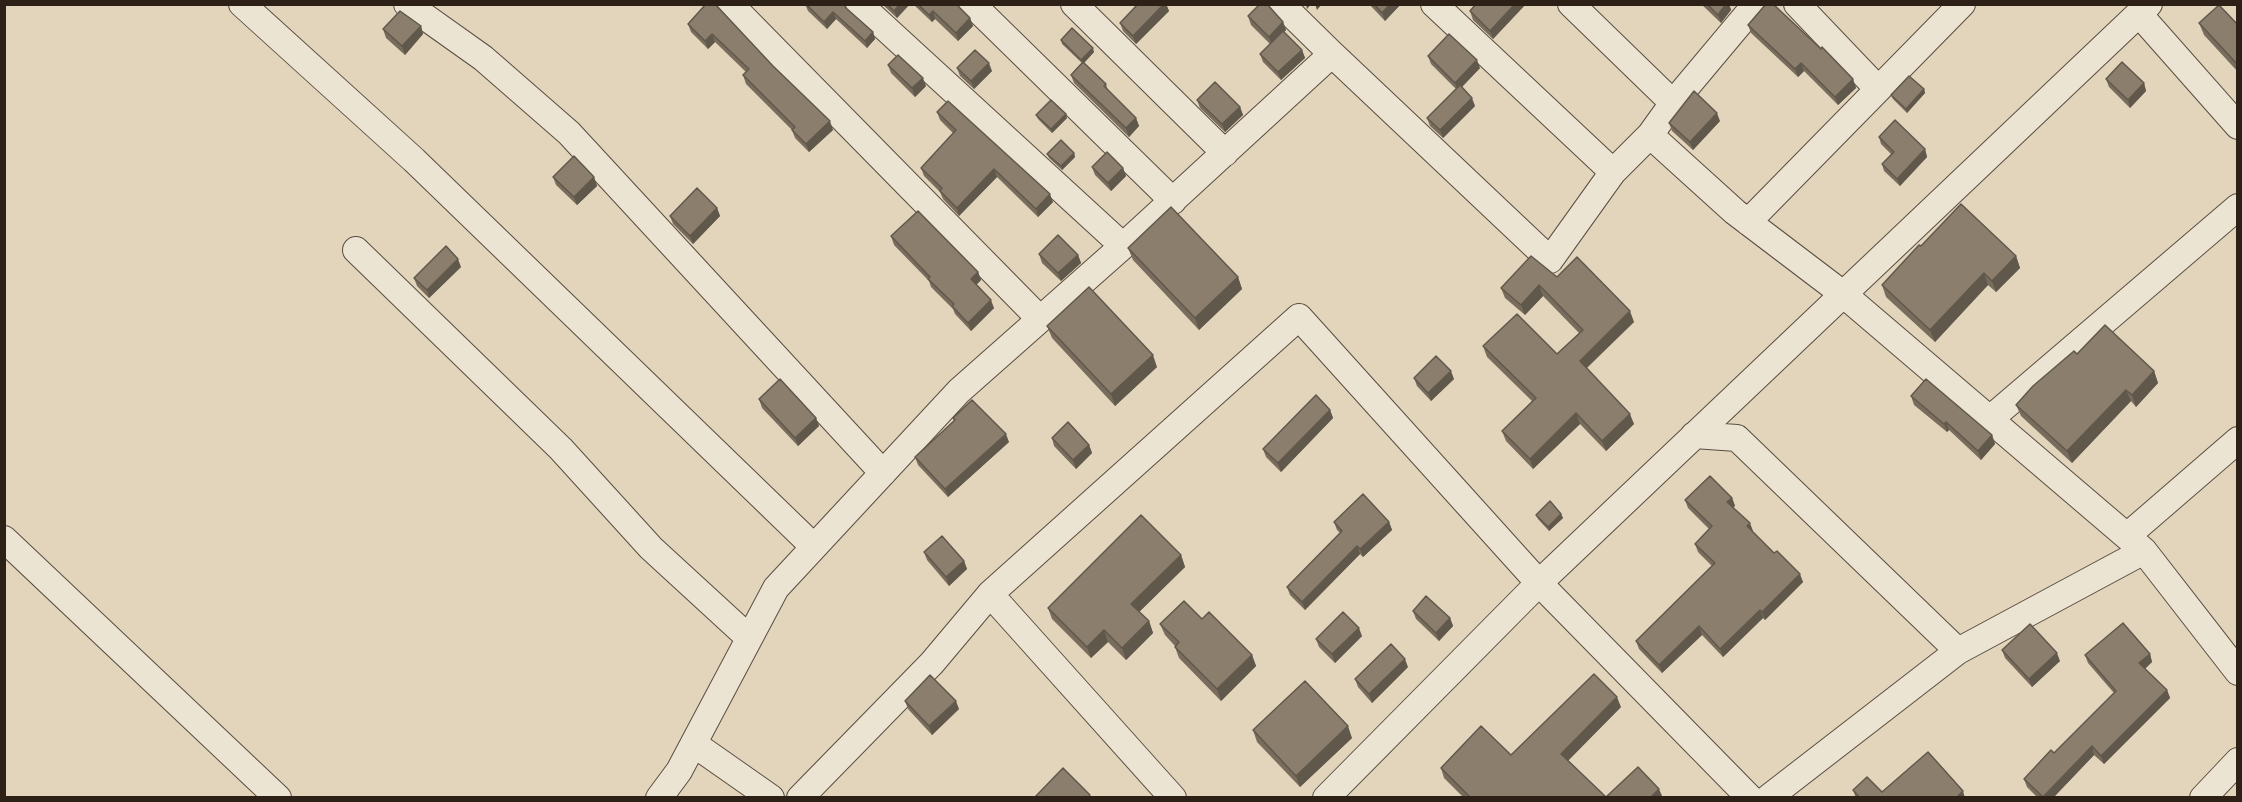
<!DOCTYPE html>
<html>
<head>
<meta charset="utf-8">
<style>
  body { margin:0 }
  #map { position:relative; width:2242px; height:802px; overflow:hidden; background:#e2d5bc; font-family:"IM FELL French Canon",serif }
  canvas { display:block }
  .frame { position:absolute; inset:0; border:6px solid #2d2016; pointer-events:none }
</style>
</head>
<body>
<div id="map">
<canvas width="2242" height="802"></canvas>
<div class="frame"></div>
</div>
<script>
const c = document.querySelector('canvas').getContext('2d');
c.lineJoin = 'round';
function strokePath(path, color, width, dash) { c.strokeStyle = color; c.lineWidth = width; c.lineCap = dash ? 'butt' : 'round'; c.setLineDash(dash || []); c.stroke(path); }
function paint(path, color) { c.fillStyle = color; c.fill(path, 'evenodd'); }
const minor = new Path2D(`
  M 242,4 L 414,160 L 814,547
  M 407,4 L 483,58 L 569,133 L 883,473
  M 730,4 L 1040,319
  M 859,4 L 1123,246
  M 972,4 L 1173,201
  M 1074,4 L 1225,153
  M 1281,4 L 1332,54
  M 1434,4 L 1613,172
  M 1571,4 L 1673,103
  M 1797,4 L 1878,89
  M 2139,14 L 2238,126
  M 1650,135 L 1735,212 L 1843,294 L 2144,551 L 2238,672
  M 1748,222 L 1962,4
  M 356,250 L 561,449 L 651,548 L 749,638
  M 1990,419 L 2238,207
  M 1694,435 L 1737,438 L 1958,651
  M 2127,536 L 2238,440
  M 4,539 L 278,798
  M 694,744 L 771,798
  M 659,798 L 679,771 L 776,588 L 959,391 L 1123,246 L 1332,54 L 1550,260 L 1613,172 L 1650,135 L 1673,103 L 1756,4
  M 800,798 L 932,663 L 990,594
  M 1173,798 L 990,594 L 1299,317 L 1539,583 L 2149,4
  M 1326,798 L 1539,583 L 1750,798
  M 1768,798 L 1958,651 L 2144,551
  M 2203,798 L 2238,761`);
const wall = new Path2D(`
  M 805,4 L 844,4 L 846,8 L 873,32 L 875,39 L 867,48 L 836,19 L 827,29 L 808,11 Z
  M 882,4 L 910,4 L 897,18 Z
  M 913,4 L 957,4 L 959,7 L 970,18 L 973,26 L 958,41 L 935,19 L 932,22 Z
  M 1138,4 L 1166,4 L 1169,11 L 1136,44 L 1123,31 L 1120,23 Z
  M 1369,4 L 1401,4 L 1385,21 Z
  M 1476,4 L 1526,4 L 1493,39 L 1473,20 L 1470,11 Z
  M 1701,4 L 1729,4 L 1731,10 L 1721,23 Z
  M 716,6 L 833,130 L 809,152 L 795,138 L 792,130 L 746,84 L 743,75 L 746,72 L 715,42 L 708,49 L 691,32 L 688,24 Z
  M 1248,16 L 1283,22 L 1286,30 L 1284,32 L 1302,50 L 1305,58 L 1281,80 L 1263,62 L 1260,54 L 1270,44 L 1251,25 Z
  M 2199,23 L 2238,25 L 2238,72 L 2204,35 Z
  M 1748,25 L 1853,79 L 1856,88 L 1838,105 L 1804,71 L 1798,77 L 1751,33 Z
  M 421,26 L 423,34 L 405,55 L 386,38 L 383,29 Z
  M 1061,40 L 1094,52 L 1084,63 L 1106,84 L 1108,91 L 1136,118 L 1139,126 L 1129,137 L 1074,83 L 1071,75 L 1082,63 L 1062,44 Z
  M 1428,56 L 1480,68 L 1462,87 L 1475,106 L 1443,138 L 1430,126 L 1427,118 L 1456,89 L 1431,64 Z
  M 888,65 L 926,86 L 915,97 L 891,73 Z
  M 957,68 L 992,71 L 974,89 L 960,76 Z
  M 2106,79 L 2144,83 L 2146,91 L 2130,108 L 2109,87 Z
  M 1924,89 L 1925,93 L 1907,113 L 1893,99 L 1891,95 Z
  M 1197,100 L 1240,107 L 1243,115 L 1225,132 L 1200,108 Z
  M 937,112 L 1053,202 L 1038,217 L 997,177 L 959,216 L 943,199 L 940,192 L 924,176 L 921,168 L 953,133 L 940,120 Z
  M 1036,115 L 1067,118 L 1052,133 L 1038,119 Z
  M 1720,121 L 1693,150 L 1672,131 L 1669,123 Z
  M 1879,137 L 1925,149 L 1927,157 L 1900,186 L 1884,171 L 1882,164 L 1891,154 L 1881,144 Z
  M 1074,153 L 1075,157 L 1062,170 L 1049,158 L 1047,154 Z
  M 1092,167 L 1123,168 L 1126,176 L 1111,191 L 1095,175 Z
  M 553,177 L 594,177 L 597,186 L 577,205 L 556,185 Z
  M 717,208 L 720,216 L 693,244 L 673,224 L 670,216 Z
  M 891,236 L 978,272 L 981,280 L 976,285 L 994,308 L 971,331 L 955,314 L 953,309 L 931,287 L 929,281 L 894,245 Z
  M 1921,246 L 2016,256 L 2020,268 L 1996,292 L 1988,285 L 1935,342 L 1886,297 L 1882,285 Z
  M 1128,248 L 1238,277 L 1242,289 L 1199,330 L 1133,260 Z
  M 1039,254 L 1078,255 L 1081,263 L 1061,281 L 1042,263 Z
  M 461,267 L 429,298 L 417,286 L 414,278 Z
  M 1557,277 L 1634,322 L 1587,368 L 1634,424 L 1606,451 L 1580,424 L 1533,469 L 1506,441 L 1502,431 L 1532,401 L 1487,357 L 1483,346 L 1557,354 L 1579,333 L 1543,296 L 1525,315 L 1505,298 L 1501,288 Z
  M 1047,326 L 1157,367 L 1115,406 L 1052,338 Z
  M 2077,354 L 2154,371 L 2158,383 L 2136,407 L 2131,401 L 2072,463 L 2021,416 L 2016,405 Z
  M 1414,378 L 1454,379 L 1431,401 L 1417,386 Z
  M 1911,396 L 1992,435 L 1995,444 L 1981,460 L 1949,430 L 1947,432 L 1914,405 Z
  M 759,399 L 816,418 L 819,426 L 798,446 L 762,408 Z
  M 1330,410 L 1333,418 L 1281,472 L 1266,457 L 1263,449 Z
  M 953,418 L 1009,442 L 948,497 L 918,465 L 915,457 L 954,421 Z
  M 1052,438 L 1089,445 L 1092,453 L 1076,469 L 1054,446 Z
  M 1732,498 L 1735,506 L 1733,507 L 1753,532 L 1803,582 L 1765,620 L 1763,618 L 1723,657 L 1702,635 L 1662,673 L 1639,649 L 1636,641 L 1712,566 L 1698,552 L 1695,544 L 1709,529 L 1688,508 L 1685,500 Z
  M 1561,514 L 1563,518 L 1549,531 L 1538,519 L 1536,515 Z
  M 1334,522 L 1389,522 L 1392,530 L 1363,557 L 1360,554 L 1305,610 L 1290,595 L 1287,587 L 1340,533 L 1337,530 Z
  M 924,552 L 964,561 L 967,569 L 949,586 L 927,560 Z
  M 1181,555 L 1185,567 L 1139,612 L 1149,621 L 1153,633 L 1126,660 L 1108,642 L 1091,658 L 1052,619 L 1048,608 Z
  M 1413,611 L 1450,618 L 1453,626 L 1439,641 L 1416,619 Z
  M 1202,619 L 1252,655 L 1256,666 L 1221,701 L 1179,658 L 1175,647 L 1175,646 L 1165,635 L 1160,624 Z
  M 1362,636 L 1335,663 L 1319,647 L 1316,639 Z
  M 2002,650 L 2060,661 L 2032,687 L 2005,658 Z
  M 2150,654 L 2152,662 L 2145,669 L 2167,690 L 2170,698 L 2104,764 L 2094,755 L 2053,798 L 2038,798 L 2027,787 L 2024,779 L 2054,753 L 2114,693 L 2088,663 L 2085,655 Z
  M 1408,667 L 1372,703 L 1358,687 L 1355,679 Z
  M 905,701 L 959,709 L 932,735 L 908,709 Z
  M 1621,707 L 1568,760 L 1606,797 L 1663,798 L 1464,798 L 1444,778 L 1441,768 L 1511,755 Z
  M 1253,730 L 1352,738 L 1300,787 L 1257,742 Z
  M 1853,790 L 1882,792 L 1965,798 L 1856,798 Z`);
const shadedWall = new Path2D(`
  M 900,4 L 910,4 L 897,18 L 894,11 Z
  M 1164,4 L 1166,4 L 1169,11 L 1136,44 L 1133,36 Z
  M 1306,4 L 1311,4 L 1307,9 Z
  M 1315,4 L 1322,4 L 1317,10 Z
  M 1390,4 L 1401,4 L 1385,21 L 1382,13 Z
  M 1515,4 L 1526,4 L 1493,39 L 1490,31 Z
  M 1726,4 L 1729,4 L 1731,10 L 1721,23 L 1718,15 Z
  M 933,11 L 935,19 L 932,22 L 929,15 Z
  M 833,12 L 836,19 L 827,29 L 824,22 Z
  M 970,18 L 973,26 L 958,41 L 956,33 Z
  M 1283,22 L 1286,30 L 1272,45 L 1269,37 Z
  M 421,26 L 423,34 L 405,55 L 402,46 Z
  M 873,32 L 875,39 L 867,48 L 865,41 Z
  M 712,34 L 715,42 L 708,49 L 705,41 Z
  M 1093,48 L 1094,52 L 1083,64 L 1081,60 Z
  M 1302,50 L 1305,58 L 1281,80 L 1278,72 Z
  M 1477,60 L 1480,68 L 1458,91 L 1455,83 Z
  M 989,63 L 992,71 L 974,89 L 971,81 Z
  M 1801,63 L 1804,71 L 1798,77 L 1795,69 Z
  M 923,78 L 926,86 L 915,97 L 912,88 Z
  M 1853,79 L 1856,88 L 1838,105 L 1835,97 Z
  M 2144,83 L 2146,91 L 2130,108 L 2128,100 Z
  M 1924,89 L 1925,93 L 1907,113 L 1906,109 Z
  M 1472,98 L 1475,106 L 1443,138 L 1440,130 Z
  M 1240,107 L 1243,115 L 1225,132 L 1222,124 Z
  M 1717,113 L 1720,121 L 1693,150 L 1690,142 Z
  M 1066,114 L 1067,118 L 1052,133 L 1051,129 Z
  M 1136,118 L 1139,126 L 1129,137 L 1126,128 Z
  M 830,121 L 833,130 L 809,152 L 806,144 Z
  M 1925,149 L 1927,157 L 1900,186 L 1897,179 Z
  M 1074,153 L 1075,157 L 1062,170 L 1061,166 Z
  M 1123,168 L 1126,176 L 1111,191 L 1108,183 Z
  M 994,169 L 997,177 L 959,216 L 957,208 Z
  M 594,177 L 597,186 L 577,205 L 574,197 Z
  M 1050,194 L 1053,202 L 1038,217 L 1036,209 Z
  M 717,208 L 720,216 L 693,244 L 690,236 Z
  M 1078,255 L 1081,263 L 1061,281 L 1058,273 Z
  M 2016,256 L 2020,268 L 1996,292 L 1992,281 Z
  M 458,259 L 461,267 L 429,298 L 427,290 Z
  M 978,272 L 981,280 L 974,287 L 971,279 Z
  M 1984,273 L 1988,285 L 1935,342 L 1930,330 Z
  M 1238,277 L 1242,289 L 1199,330 L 1195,318 Z
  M 1539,285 L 1543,296 L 1525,315 L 1521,305 Z
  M 991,300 L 994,308 L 971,331 L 968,323 Z
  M 1630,311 L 1634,322 L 1583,371 L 1580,361 Z
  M 1153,355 L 1157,367 L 1115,406 L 1111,394 Z
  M 1451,371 L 1454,379 L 1431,401 L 1428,393 Z
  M 2154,371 L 2158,383 L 2136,407 L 2132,395 Z
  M 2126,390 L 2131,401 L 2072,463 L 2067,451 Z
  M 1330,410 L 1333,418 L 1281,472 L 1278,463 Z
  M 1576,413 L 1580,424 L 1533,469 L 1530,459 Z
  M 1630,414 L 1634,424 L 1606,451 L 1602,441 Z
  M 816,418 L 819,426 L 798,446 L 795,438 Z
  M 1946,422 L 1949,430 L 1947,432 L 1944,424 Z
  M 1006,434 L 1009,442 L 948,497 L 945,489 Z
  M 1992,435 L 1995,444 L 1981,460 L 1978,451 Z
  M 1089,445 L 1092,453 L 1076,469 L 1073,460 Z
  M 1732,498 L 1735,506 L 1730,510 L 1727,502 Z
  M 1561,514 L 1563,518 L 1549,531 L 1548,527 Z
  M 1389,522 L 1392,530 L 1363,557 L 1360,549 Z
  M 1750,523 L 1753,531 L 1750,534 L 1747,526 Z
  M 1357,546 L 1360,554 L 1305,610 L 1302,602 Z
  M 1181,555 L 1185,567 L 1135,616 L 1131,604 Z
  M 964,561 L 967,569 L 949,586 L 946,577 Z
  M 1800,574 L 1803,582 L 1765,620 L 1762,612 Z
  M 1760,610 L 1763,618 L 1723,657 L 1720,649 Z
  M 1450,618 L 1453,626 L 1439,641 L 1436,633 Z
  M 1149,621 L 1153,633 L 1126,660 L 1122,648 Z
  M 1699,626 L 1702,635 L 1662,673 L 1659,665 Z
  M 1359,628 L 1362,636 L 1335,663 L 1332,654 Z
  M 1104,630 L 1108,642 L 1091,658 L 1087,647 Z
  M 2057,653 L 2060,661 L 2032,687 L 2029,679 Z
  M 2150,654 L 2152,662 L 2142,671 L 2139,663 Z
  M 1252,655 L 1256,666 L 1221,701 L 1217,689 Z
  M 1405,659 L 1408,667 L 1372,703 L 1369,694 Z
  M 2167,690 L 2170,698 L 2104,764 L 2101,756 Z
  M 1617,697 L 1621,707 L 1565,764 L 1561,754 Z
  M 956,701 L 959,709 L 932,735 L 929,726 Z
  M 1348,726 L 1352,738 L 1300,787 L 1296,776 Z
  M 2092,746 L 2094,755 L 2053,798 L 2043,798 Z
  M 1659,789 L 1663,798 L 1650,798 Z
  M 1963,791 L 1965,798 L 1956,798 Z`);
const building = new Path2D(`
  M 706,4 L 715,4 L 773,66 L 830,121 L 806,144 L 792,130 L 795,127 L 743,75 L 749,69 L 712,34 L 705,41 L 688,24 Z
  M 806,4 L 844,4 L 846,8 L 873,32 L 865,41 L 833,12 L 824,22 Z
  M 887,4 L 900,4 L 894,11 Z
  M 918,4 L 957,4 L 959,7 L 970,18 L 956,33 L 933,11 L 929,15 Z
  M 1138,4 L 1164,4 L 1133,36 L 1120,23 Z
  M 1260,4 L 1267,4 L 1283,22 L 1269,37 L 1248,16 Z
  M 1374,4 L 1390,4 L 1382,13 Z
  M 1476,4 L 1515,4 L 1490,31 L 1470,11 Z
  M 1707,4 L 1726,4 L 1718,15 Z
  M 1766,4 L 1773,4 L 1821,49 L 1822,47 L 1853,79 L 1835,97 L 1801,63 L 1795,69 L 1748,25 Z
  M 2219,5 L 2238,25 L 2238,65 L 2199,23 Z
  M 400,11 L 421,26 L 402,46 L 383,29 Z
  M 1072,28 L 1093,48 L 1081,60 L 1061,40 Z
  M 1283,31 L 1302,50 L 1278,72 L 1260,54 Z
  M 1449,34 L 1477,60 L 1455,83 L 1428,56 Z
  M 975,50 L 989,63 L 971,81 L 957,68 Z
  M 898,55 L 923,78 L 912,88 L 888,65 Z
  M 1083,62 L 1106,84 L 1104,86 L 1136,118 L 1126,128 L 1071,75 Z
  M 2122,62 L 2144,83 L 2128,100 L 2106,79 Z
  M 1909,76 L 1924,89 L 1906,109 L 1891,95 Z
  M 1215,82 L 1240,107 L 1222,124 L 1197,100 Z
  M 1460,85 L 1472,98 L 1440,130 L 1427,118 Z
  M 1694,91 L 1717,113 L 1690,142 L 1669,123 Z
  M 1051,100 L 1066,114 L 1051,129 L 1036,115 Z
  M 948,101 L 1050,194 L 1036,209 L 994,169 L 957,208 L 940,191 L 942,188 L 921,168 L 956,130 L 937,112 Z
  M 1895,120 L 1925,149 L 1897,179 L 1882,164 L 1894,152 L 1879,137 Z
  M 1061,140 L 1074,153 L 1061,166 L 1047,154 Z
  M 1107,152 L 1123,168 L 1108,183 L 1092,167 Z
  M 574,156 L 594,177 L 574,197 L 553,177 Z
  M 697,188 L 717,208 L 690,236 L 670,216 Z
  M 1961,204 L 2016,256 L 1992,281 L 1984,273 L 1930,330 L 1882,285 L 1919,245 L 1921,246 Z
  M 1171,207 L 1238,277 L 1195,318 L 1128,248 Z
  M 918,211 L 978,272 L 971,279 L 991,300 L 968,323 L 952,306 L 954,304 L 928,279 L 930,277 L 891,236 Z
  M 1058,235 L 1078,255 L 1058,273 L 1039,254 Z
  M 446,246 L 458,259 L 427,290 L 414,278 Z
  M 1531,256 L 1557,277 L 1577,257 L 1630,311 L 1580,361 L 1630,414 L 1602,441 L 1576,413 L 1530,459 L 1502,431 L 1536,398 L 1483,346 L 1517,314 L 1557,354 L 1583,330 L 1539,285 L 1521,305 L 1501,288 Z
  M 1089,287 L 1153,355 L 1111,394 L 1047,326 Z
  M 2105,325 L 2154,371 L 2132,395 L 2126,390 L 2067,451 L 2016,405 L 2033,386 L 2074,351 L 2077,354 Z
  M 1436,356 L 1451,371 L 1428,393 L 1414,378 Z
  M 780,379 L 816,418 L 795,438 L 759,399 Z
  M 1926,379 L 1992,435 L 1978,451 L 1946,422 L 1944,424 L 1911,396 Z
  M 1316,395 L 1330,410 L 1278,463 L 1263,449 Z
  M 972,400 L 1006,434 L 945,489 L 915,457 L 955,420 L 953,418 Z
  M 1068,422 L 1089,445 L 1073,460 L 1052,438 Z
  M 1710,476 L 1732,498 L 1727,502 L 1750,523 L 1747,526 L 1774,553 L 1777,551 L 1800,574 L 1762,612 L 1760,610 L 1720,649 L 1699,626 L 1659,665 L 1636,641 L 1715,563 L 1695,544 L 1712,526 L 1685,500 Z
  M 1363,494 L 1389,522 L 1360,549 L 1357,546 L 1302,602 L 1287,587 L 1342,531 L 1334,522 Z
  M 1550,501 L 1561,514 L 1548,527 L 1536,515 Z
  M 1141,515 L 1181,555 L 1131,604 L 1149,621 L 1122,648 L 1104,630 L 1087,647 L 1048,608 Z
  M 942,536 L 964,561 L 946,577 L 924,552 Z
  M 1426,596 L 1450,618 L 1436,633 L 1413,611 Z
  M 1184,601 L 1202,619 L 1209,612 L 1252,655 L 1217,689 L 1175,647 L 1179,642 L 1160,624 Z
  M 1343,612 L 1359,628 L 1332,654 L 1316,639 Z
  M 2123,623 L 2150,654 L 2139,663 L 2167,690 L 2101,756 L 2092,746 L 2043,797 L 2024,779 L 2051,750 L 2054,753 L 2116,691 L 2085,655 Z
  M 2030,624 L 2057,653 L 2029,679 L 2002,650 Z
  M 1391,644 L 1405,659 L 1369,694 L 1355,679 Z
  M 1594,674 L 1617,697 L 1561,754 L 1606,797 L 1638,767 L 1659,789 L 1650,798 L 1471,798 L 1441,768 L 1481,726 L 1511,755 Z
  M 930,675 L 956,701 L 929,726 L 905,701 Z
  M 1305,681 L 1348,726 L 1296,776 L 1253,730 Z
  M 1928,752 L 1963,791 L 1956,798 L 1860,798 L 1853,790 L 1867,777 L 1882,792 Z
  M 1063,768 L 1090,795 L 1087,798 L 1034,798 Z`);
strokePath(minor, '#5a4d40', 28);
strokePath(minor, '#ece4d3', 26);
paint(wall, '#786c5d');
paint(shadedWall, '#61584c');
paint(building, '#8b7e6c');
strokePath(building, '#61584c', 1.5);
</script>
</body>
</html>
